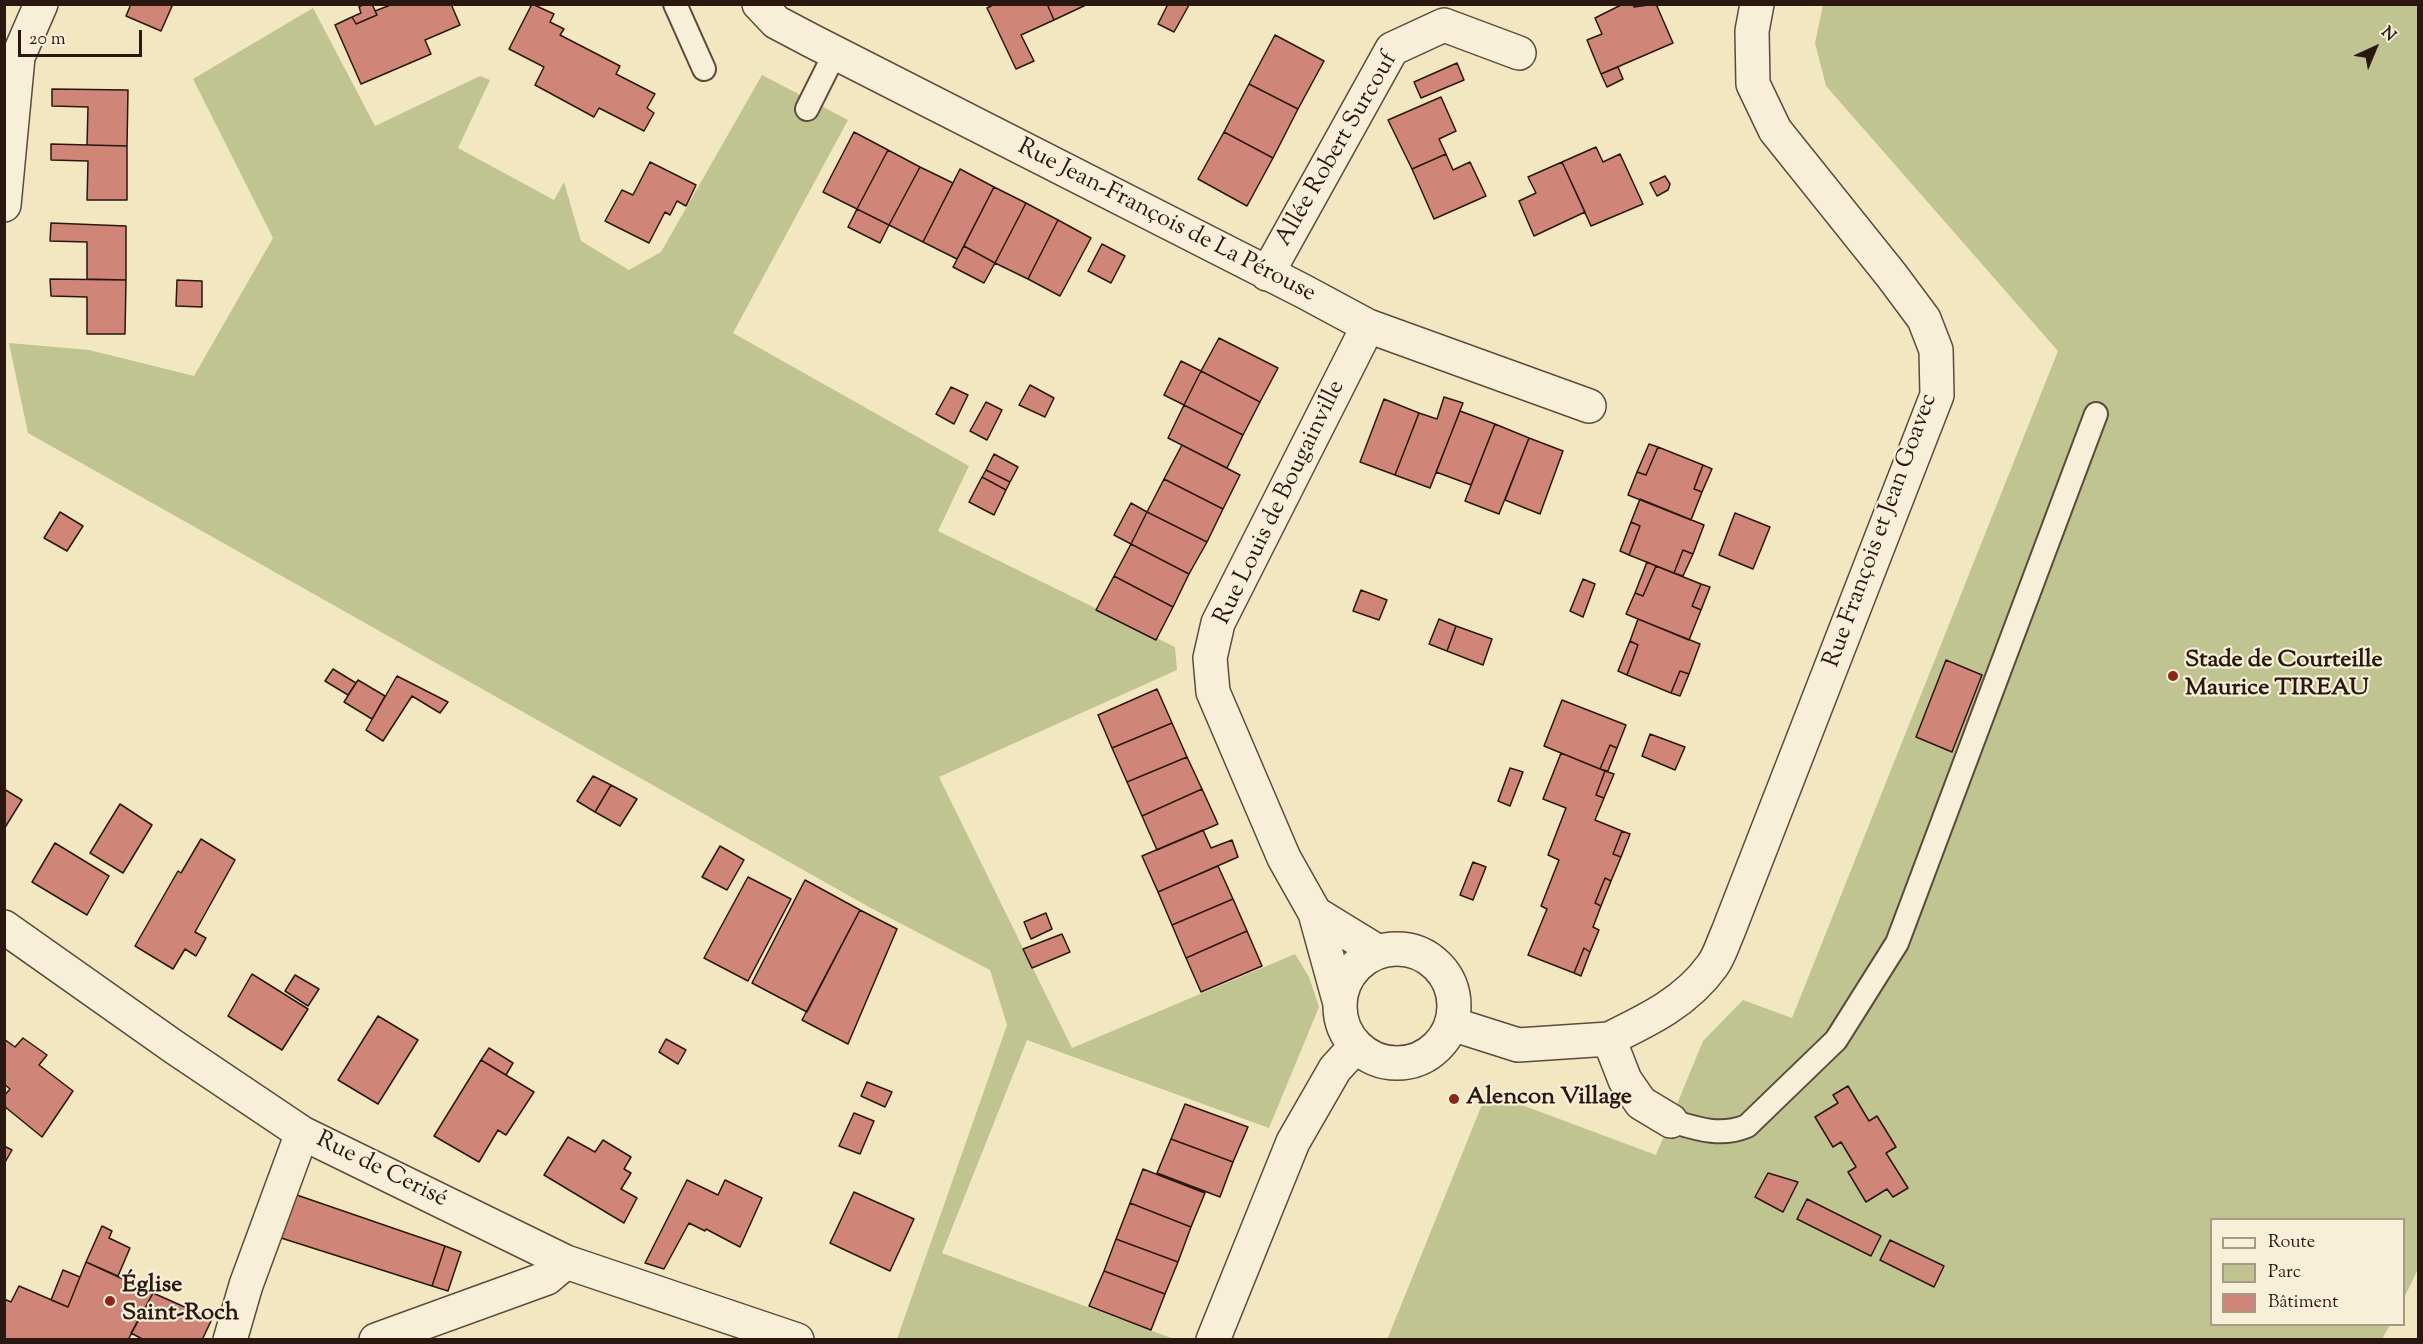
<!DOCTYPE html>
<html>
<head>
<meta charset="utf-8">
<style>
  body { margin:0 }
  #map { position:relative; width:2423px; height:1344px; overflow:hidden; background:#f3e7c2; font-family:"Sorts Mill Goudy",serif }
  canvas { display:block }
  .frame { position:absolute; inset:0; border:6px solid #2a170f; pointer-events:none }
  .legend { position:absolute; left:2210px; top:1218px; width:195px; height:108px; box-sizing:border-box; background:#f7efd7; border:2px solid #a59987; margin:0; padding:8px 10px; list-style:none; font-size:18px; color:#2a170f }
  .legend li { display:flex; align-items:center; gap:12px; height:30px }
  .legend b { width:30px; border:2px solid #a59987 }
  .north { position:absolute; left:2345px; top:18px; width:60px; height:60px; -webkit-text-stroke:4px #f7efd7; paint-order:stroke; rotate:44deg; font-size:16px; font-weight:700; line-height:24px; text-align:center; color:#2a170f }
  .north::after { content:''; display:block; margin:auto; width:21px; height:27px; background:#2a170f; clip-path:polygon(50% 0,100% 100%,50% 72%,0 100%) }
  .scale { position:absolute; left:18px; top:30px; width:124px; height:27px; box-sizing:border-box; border:3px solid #2a170f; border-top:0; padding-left:8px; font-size:18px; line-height:21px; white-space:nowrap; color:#2a170f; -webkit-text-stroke:4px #f7efd7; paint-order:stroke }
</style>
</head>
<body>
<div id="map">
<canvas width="2423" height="1344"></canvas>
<div class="frame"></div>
<ul class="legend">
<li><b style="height:8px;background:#f7efd7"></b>Route</li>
<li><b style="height:16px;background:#bfc490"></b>Parc</li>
<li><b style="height:16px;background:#cf8678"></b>Bâtiment</li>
</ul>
<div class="north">N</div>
<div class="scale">20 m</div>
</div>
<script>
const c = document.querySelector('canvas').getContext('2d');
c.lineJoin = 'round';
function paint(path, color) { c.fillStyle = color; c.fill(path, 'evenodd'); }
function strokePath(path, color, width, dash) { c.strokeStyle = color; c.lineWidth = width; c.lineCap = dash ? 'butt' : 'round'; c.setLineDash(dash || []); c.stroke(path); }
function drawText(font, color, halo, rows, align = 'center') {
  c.font = font + ' "Sorts Mill Goudy",serif'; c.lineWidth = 4.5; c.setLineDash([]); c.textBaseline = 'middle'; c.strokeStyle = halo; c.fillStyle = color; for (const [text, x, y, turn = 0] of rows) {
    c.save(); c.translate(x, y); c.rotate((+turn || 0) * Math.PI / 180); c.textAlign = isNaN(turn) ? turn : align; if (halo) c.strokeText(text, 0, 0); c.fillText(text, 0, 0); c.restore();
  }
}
const green = new Path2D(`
  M 1823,5 L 2418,5 L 2418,1269 L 2404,1298 L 2404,1220 L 2212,1220 L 2212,1324 L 2390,1325 L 2382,1339 L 1387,1340 L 1487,1092 L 1656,1155 L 1703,1041 L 1743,1000 L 1792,1018 L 2058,351 L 1826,86 L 1815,43 Z
  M 313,8 L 375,126 L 480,76 L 490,80 L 458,148 L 554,200 L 564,182 L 581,241 L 629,270 L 661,252 L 762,75 L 848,120 L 733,333 L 969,466 L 938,531 L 1175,647 L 1177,670 L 939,777 L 1072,1048 L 1295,954 L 1309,977 L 1319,1007 L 1269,1128 L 1027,1040 L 942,1253 L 1174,1339 L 897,1339 L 1007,1025 L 990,970 L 869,907 L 28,433 L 9,343 L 89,350 L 194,376 L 273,238 L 193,79 Z`);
const building = new Path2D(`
  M 131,4 L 173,4 L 161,31 L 126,16 Z
  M 364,4 L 372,4 L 377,15 L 356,24 L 352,17 L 361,13 L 359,7 Z
  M 393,4 L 451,4 L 460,25 L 425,40 L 431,54 L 361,84 L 335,25 L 352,17 L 356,24 L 377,15 L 375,11 Z
  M 532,4 L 554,14 L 550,22 L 564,29 L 560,35 L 620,66 L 616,74 L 655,94 L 647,108 L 654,113 L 644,131 L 599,108 L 594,117 L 535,85 L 544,67 L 509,49 Z
  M 995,4 L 1047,4 L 1054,20 L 1021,35 L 1034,61 L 1016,69 L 987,8 Z
  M 1047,4 L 1088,4 L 1054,20 Z
  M 1168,4 L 1189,5 L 1174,32 L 1158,24 Z
  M 1623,4 L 1633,4 L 1634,7 L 1656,4 L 1673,43 L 1601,74 L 1587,40 L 1602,34 L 1595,18 Z
  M 1275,35 L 1324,61 L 1298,109 L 1249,84 Z
  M 1457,63 L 1464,80 L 1421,98 L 1414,82 Z
  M 1618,67 L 1623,79 L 1607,87 L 1601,74 Z
  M 1249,84 L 1298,109 L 1273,158 L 1224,132 Z
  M 52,89 L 128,90 L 127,146 L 87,145 L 88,107 L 52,106 Z
  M 1441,97 L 1456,131 L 1439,139 L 1446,154 L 1412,169 L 1388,120 Z
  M 854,132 L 888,150 L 857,209 L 823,192 Z
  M 1224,132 L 1273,158 L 1247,206 L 1198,179 Z
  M 51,144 L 127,146 L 127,200 L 87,200 L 88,161 L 51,160 Z
  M 1596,147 L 1603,162 L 1620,154 L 1643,204 L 1591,226 L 1562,162 Z
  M 888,150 L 920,167 L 889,225 L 857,209 Z
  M 1446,154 L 1453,170 L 1470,162 L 1486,196 L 1434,219 L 1412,169 Z
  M 650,162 L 696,185 L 686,206 L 677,201 L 670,215 L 665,212 L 649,243 L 605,221 L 622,190 L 633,195 Z
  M 1562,162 L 1585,212 L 1534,236 L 1519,201 L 1536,193 L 1528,177 Z
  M 920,167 L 953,183 L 923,242 L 889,225 Z
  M 960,169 L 994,187 L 957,259 L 923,242 Z
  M 1665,176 L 1670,184 L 1668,190 L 1657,196 L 1650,183 Z
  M 994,187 L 1026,203 L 995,263 L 964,246 Z
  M 1026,203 L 1058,220 L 1028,279 L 995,263 Z
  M 857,209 L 889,225 L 880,243 L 848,227 Z
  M 1058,220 L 1091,238 L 1060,296 L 1028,279 Z
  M 51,223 L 126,226 L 126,280 L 87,279 L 87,242 L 50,241 Z
  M 1102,244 L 1125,256 L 1111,283 L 1088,271 Z
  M 964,246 L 995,263 L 984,283 L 953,267 Z
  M 50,279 L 126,280 L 125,334 L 87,334 L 87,297 L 51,296 Z
  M 177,280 L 202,281 L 202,307 L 176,306 Z
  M 1219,338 L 1278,368 L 1260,402 L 1201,371 Z
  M 1181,361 L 1201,371 L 1184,405 L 1164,395 Z
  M 1201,371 L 1260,402 L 1243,435 L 1184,405 Z
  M 1030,385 L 1054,398 L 1045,417 L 1019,405 Z
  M 951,387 L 968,395 L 954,424 L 936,414 Z
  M 1444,397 L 1463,403 L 1430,488 L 1395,475 L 1419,413 L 1437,419 Z
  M 1384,399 L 1419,413 L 1395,475 L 1360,462 Z
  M 986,402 L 1002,410 L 987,440 L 970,431 Z
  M 1184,405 L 1243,435 L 1227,468 L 1168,438 Z
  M 1460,411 L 1495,424 L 1471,485 L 1436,472 Z
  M 1495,424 L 1529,438 L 1499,514 L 1465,501 Z
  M 1529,438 L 1563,451 L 1540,514 L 1505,500 Z
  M 1649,444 L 1658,447 L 1646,475 L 1637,472 Z
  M 1182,445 L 1240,475 L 1223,509 L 1164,479 Z
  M 1658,447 L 1703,465 L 1694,489 L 1702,492 L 1691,520 L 1628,495 L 1637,472 L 1646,475 Z
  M 994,454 L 1018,467 L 1010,482 L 986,470 Z
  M 1703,465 L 1712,469 L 1702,492 L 1694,489 Z
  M 986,470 L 1010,482 L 1006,490 L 982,477 Z
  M 982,477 L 1006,490 L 994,515 L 969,502 Z
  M 1164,479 L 1223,509 L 1207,542 L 1147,512 Z
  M 1640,499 L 1704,525 L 1693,554 L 1683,550 L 1674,573 L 1629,555 L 1640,526 L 1631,522 Z
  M 1131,503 L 1147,512 L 1131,544 L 1114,535 Z
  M 60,512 L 83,526 L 67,551 L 44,538 Z
  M 1147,512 L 1207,542 L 1189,574 L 1131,544 Z
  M 1735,513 L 1770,527 L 1753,569 L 1719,555 Z
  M 1631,522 L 1640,526 L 1629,555 L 1620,551 Z
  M 1131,544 L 1189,574 L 1173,607 L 1114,576 Z
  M 1683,550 L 1693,554 L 1683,576 L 1674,573 Z
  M 1647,562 L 1656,566 L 1643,596 L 1635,593 Z
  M 1656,566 L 1701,584 L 1692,606 L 1701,610 L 1689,640 L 1626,614 L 1635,593 L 1643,596 Z
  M 1114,576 L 1173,607 L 1156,640 L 1096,610 Z
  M 1583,579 L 1595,584 L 1583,617 L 1570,611 Z
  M 1701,584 L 1710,587 L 1701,610 L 1692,606 Z
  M 1361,590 L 1387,600 L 1379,620 L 1353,611 Z
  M 1439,619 L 1456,626 L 1447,651 L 1429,644 Z
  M 1638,619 L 1700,644 L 1689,674 L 1680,671 L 1671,693 L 1627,675 L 1638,645 L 1630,641 Z
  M 1456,626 L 1492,639 L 1483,665 L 1447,651 Z
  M 1630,641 L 1638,645 L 1627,675 L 1618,671 Z
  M 1946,660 L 1982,675 L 1952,752 L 1916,737 Z
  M 333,669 L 356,683 L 348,695 L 325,681 Z
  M 1680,671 L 1689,674 L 1680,696 L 1671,693 Z
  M 397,676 L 448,702 L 440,713 L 412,696 L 383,741 L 366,730 Z
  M 358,680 L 385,696 L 372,719 L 344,702 Z
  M 1157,689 L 1172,723 L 1112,748 L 1098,715 Z
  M 1562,700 L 1626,725 L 1617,748 L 1610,745 L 1600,769 L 1544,746 Z
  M 1172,723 L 1187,757 L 1127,782 L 1112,748 Z
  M 1650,734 L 1685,747 L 1675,770 L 1642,756 Z
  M 1610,745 L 1617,748 L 1608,771 L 1600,769 Z
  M 1561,753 L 1605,771 L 1596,795 L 1604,798 L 1595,820 L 1622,831 L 1613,854 L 1621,857 L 1611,881 L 1605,878 L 1595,903 L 1601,906 L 1593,927 L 1599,930 L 1590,952 L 1584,948 L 1574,973 L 1528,955 L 1547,909 L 1541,906 L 1559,860 L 1548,855 L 1566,808 L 1543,799 Z
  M 1187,757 L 1202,789 L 1142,816 L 1127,782 Z
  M 1510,768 L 1523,772 L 1510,806 L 1498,801 Z
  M 1605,771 L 1614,774 L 1604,798 L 1596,795 Z
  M 593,776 L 611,785 L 595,812 L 577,801 Z
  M 611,785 L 637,799 L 620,826 L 595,812 Z
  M 4,789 L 22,800 L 4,829 Z
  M 1202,789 L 1218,824 L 1157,850 L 1142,816 Z
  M 120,804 L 152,825 L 123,873 L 90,853 Z
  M 1203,830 L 1211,848 L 1232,840 L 1238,857 L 1158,892 L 1142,856 Z
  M 1622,831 L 1630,834 L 1621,857 L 1613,854 Z
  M 201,839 L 235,860 L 195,932 L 206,938 L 196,956 L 185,949 L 173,969 L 135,946 L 178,871 L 181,873 Z
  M 55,843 L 109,876 L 87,915 L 32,882 Z
  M 720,846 L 744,860 L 727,890 L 702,877 Z
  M 1473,862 L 1486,867 L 1473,900 L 1460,895 Z
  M 1218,866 L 1233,899 L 1172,925 L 1158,892 Z
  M 748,877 L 791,899 L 748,981 L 704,958 Z
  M 1605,878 L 1611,881 L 1601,906 L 1595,903 Z
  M 805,880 L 860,910 L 807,1012 L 752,983 Z
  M 1233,899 L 1247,931 L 1186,958 L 1172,925 Z
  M 860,910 L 897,929 L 848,1044 L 802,1020 Z
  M 1046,913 L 1052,929 L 1031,939 L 1024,922 Z
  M 1247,931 L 1262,966 L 1201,992 L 1186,958 Z
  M 1062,934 L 1070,952 L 1032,968 L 1023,949 Z
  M 1584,948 L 1590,952 L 1581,976 L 1574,973 Z
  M 252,974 L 308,1009 L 282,1050 L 228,1016 Z
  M 295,975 L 319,989 L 308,1006 L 285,991 Z
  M 378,1016 L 418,1040 L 378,1104 L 338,1080 Z
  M 23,1038 L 47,1055 L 39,1065 L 73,1091 L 42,1137 L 4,1106 L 4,1096 L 10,1089 L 4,1084 L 4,1039 L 15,1047 Z
  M 666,1039 L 686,1050 L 678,1064 L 659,1052 Z
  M 489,1048 L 513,1063 L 506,1075 L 481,1060 Z
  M 481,1060 L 534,1092 L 506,1135 L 498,1130 L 479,1162 L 434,1136 Z
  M 867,1082 L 892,1092 L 885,1107 L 861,1096 Z
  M 1848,1086 L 1869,1121 L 1877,1116 L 1896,1147 L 1886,1153 L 1908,1188 L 1893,1197 L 1887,1189 L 1866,1202 L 1848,1172 L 1856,1167 L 1841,1142 L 1833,1147 L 1815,1117 L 1838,1103 L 1833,1095 Z
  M 1185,1104 L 1248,1127 L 1233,1162 L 1171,1139 Z
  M 854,1113 L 874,1121 L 860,1154 L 839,1146 Z
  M 568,1137 L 595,1152 L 603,1140 L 631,1157 L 624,1169 L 631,1173 L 621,1189 L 637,1198 L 624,1223 L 544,1175 Z
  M 1171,1139 L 1233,1162 L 1220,1197 L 1157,1173 Z
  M 4,1146 L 12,1150 L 4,1164 Z
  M 1143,1169 L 1205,1193 L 1191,1227 L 1130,1203 Z
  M 1768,1173 L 1798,1182 L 1783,1212 L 1755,1197 Z
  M 687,1180 L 718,1195 L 725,1180 L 762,1198 L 740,1247 L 706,1229 L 705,1231 L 689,1223 L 664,1269 L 645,1263 Z
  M 854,1192 L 914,1219 L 890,1271 L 830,1243 Z
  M 291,1193 L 445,1246 L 432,1286 L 278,1237 Z
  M 1807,1199 L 1881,1236 L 1871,1256 L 1797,1219 Z
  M 1130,1203 L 1191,1227 L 1178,1262 L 1116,1239 Z
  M 102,1226 L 112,1231 L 109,1238 L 130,1248 L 118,1276 L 86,1262 Z
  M 1116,1239 L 1178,1262 L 1165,1294 L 1104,1271 Z
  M 1890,1240 L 1944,1266 L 1934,1287 L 1880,1260 Z
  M 445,1246 L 461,1252 L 448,1291 L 432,1286 Z
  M 86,1262 L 153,1293 L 128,1340 L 4,1340 L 4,1299 L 11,1302 L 19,1286 L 68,1307 Z
  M 63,1270 L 80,1277 L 68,1307 L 51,1300 Z
  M 1104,1271 L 1165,1294 L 1151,1330 L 1089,1306 Z
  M 153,1293 L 212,1319 L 202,1340 L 144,1340 L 131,1333 Z`);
const service = new Path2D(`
  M 675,4 L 704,69
  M 807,109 L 835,53
  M 1671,1121 C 1698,1129 1720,1137 1747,1126 L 1836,1040 L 1897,943 L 2096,414`);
const minor = new Path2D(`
  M 759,4 L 776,22 L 812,41 L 1303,291 L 1368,326 L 1589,406
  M 4,205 L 18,57 L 41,4
  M 1267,274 L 1392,49 L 1444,25 L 1519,53
  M 1315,913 L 1377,951
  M 4,927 L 174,1047 L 302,1133 L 566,1262 L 797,1340
  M1340 1006a57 57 0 1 1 114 0a57 57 0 1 1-114 0Z
  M 1339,1000 L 1315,913 L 1284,858 L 1213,692 L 1210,658 L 1218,623 L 1368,326
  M 1452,1024 L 1518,1045 L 1609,1039 L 1625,1080 L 1641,1103 L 1671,1121
  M 1609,1039 C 1648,1020 1686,1002 1712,966 C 1719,957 1723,943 1728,932 L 1937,395 L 1936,350 L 1924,319 L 1892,276 L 1775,130 L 1753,84 L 1752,31 L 1757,4
  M 230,1340 L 246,1285 L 302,1133
  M 376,1340 L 547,1278 L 566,1262
  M 1213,1340 L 1293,1142 L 1335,1069 L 1356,1046`);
const markers = [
  [2173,676,6,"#8f2418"],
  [1454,1099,6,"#8f2418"],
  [110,1301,6,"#8f2418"]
];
const streetNames = [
  ["Allée Robert Surcouf",1338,150,-60],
  ["Rue Jean-François de La Pérouse",1166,222,27],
  ["Rue Louis de Bougainville",1281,503,-64],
  ["Rue François et Jean Goavec",1882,531,-70],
  ["Rue de Cerisé",381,1171,26]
];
const poiNames = [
  ["Stade de Courteille",2185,662],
  ["Maurice TIREAU",2185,690],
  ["Alencon Village",1466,1099],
  ["Église",122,1287],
  ["Saint-Roch",122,1315]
];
paint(green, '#bfc490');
paint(building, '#cf8678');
strokePath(building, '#2a170f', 1.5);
strokePath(service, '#5c4b3c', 26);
strokePath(minor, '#5c4b3c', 36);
strokePath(service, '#f7efd7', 22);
strokePath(minor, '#f7efd7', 33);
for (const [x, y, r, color] of markers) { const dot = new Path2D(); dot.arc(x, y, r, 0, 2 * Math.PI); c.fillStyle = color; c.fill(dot); strokePath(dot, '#f7efd7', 2); }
drawText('24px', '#2a170f', '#f7efd7', streetNames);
drawText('bold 24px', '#2a170f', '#f7efd7', poiNames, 'left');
</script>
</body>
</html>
